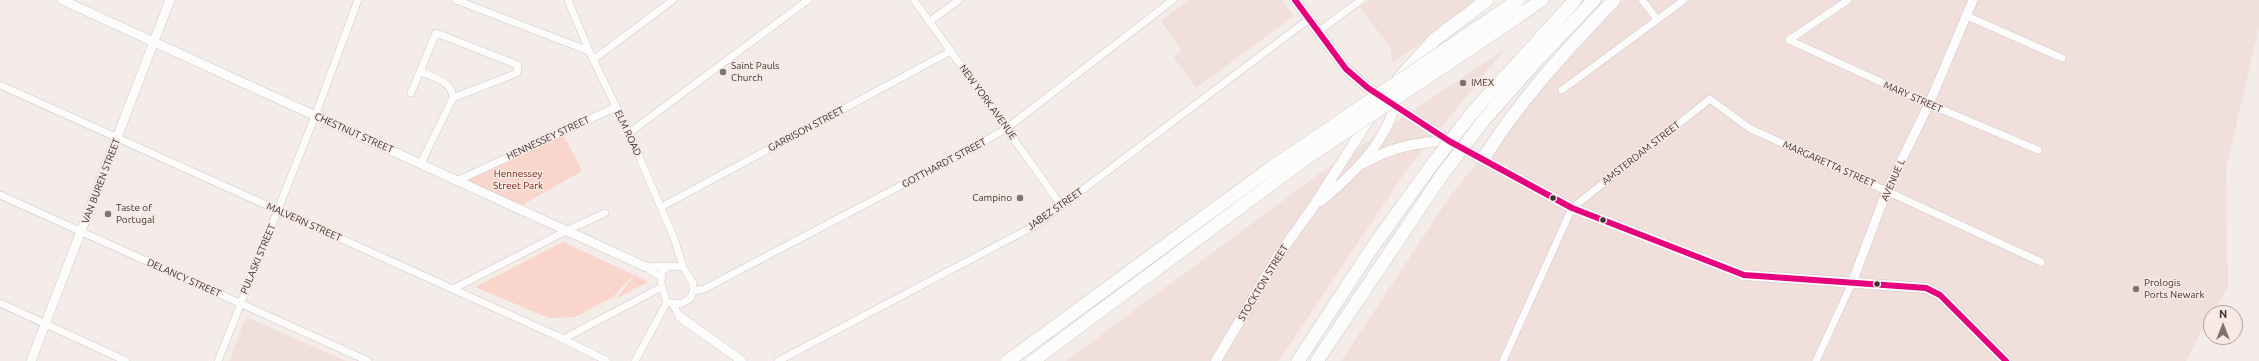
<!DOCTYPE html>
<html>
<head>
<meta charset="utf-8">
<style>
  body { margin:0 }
  #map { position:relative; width:2259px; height:361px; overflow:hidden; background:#f4ece9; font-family:Ubuntu,sans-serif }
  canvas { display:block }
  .north { position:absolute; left:2203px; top:305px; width:40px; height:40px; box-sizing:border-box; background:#f9e9e4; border:1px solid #ada09d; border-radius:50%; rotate:0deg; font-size:11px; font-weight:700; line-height:16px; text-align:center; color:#3a3332 }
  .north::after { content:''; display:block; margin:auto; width:14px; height:18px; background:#7b7472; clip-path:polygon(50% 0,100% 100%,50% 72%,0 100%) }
</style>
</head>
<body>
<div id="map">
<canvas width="2259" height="361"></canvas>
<div class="north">N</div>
</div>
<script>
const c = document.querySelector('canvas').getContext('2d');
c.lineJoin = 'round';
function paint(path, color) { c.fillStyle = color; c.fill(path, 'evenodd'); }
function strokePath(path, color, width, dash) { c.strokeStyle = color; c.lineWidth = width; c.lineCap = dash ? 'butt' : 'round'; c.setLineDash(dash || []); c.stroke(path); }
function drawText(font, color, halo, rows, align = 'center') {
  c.font = font + ' Ubuntu,sans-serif'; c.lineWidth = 3; c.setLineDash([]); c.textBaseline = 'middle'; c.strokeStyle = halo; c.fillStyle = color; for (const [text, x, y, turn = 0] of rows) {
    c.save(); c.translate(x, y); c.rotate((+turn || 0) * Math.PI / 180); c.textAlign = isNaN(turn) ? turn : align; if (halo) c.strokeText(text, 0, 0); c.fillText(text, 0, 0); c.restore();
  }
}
const built = new Path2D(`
  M 1189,0 L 1282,0 L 1294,16 L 1196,88 L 1174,58 L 1181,50 L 1161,21 Z
  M 1369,0 L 1485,0 L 1392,63 L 1391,49 L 1360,7 Z
  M 1624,0 L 2259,0 L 2259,27 L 2226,169 L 2228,286 L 2213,313 L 2211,313 L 2186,361 L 1821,361 L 1843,311 L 1819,361 L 1341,361 L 1451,195 L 1534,92 Z
  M 1505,49 L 1408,168 L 1279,361 L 1066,361 L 1316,176 Z
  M 246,317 L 346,361 L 229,361 Z`);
const green = new Path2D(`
  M 562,132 L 582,171 L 519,207 L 459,180 Z
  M 563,242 L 634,275 L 613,297 L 575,317 L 549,318 L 475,287 Z
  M 635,275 L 648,282 L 616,299 Z`);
const minor = new Path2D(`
  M 456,0 L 589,51
  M 568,0 L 589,51 L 629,133 L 674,238 L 683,267 L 693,283 L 693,291 L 691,298 L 681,304 L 667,302 L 661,284 L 662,272 L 668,266 L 683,267
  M 914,0 L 1061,205
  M 1642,0 L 1657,19
  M 1967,16 L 2062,58
  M 929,22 L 959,0
  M 1319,31 L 1361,0
  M 1789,40 L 1929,104 L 2038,150
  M 1789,40 L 1848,0
  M 594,59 L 673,0
  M 420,71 C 434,78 452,81 453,98
  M 0,85 L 557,336 L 607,361
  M 1562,90 L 1684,0
  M 411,93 L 436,33 L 518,65 L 517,73 L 453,98 L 421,163
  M 629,133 L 808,0
  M 459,180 L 616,107
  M 0,195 L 368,361
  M 661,207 L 951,51
  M 646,267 L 668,266
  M 646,267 L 662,278
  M 453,289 L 568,230 L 605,213
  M 693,291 L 704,289 L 978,145 L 1007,128 L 1173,0
  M 0,303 L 126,361
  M 672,303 L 680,317
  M 563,339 L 662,287
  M 218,361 L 315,116 L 358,0
  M 635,361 L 667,302
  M 778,361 L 1036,225 L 1309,19
  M 1503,361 L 1572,208 L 1710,99 L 1749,128 L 2041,262
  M 1816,361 L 1852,283`);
const tertiary = new Path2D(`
  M 62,0 L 646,267
  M 1852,283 L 1887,190 L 1929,104 L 1973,0
  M 680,317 L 742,361
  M 31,361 L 170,0`);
const secondary = new Path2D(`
  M 1295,0 L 1346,69 L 1368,88 L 1449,141 L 1572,208 L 1744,275 L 1926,288 L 1940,295 L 2006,361
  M 1364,163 C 1392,147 1417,142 1449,141
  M 1321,201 C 1354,173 1381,148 1395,107
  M 1216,361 L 1276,259 L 1313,207 L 1372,115`);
const motorway = new Path2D(`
  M 1523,13 L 1542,0
  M 1398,80 L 1434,40 L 1487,0
  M 1473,112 L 1575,0
  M 1484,120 L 1538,59 L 1594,0
  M 1483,159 C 1519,101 1567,49 1614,0
  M 1298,361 L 1372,248 L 1431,166
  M 1317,361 L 1442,175`);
const motorwayBridge = new Path2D(`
  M 1431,166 L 1473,112
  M 1442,175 L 1484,120
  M 1008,361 L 1268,170 L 1517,1
  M 1033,361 L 1305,159 L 1523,13`);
const bus1 = new Path2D(`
  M 1295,0 L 1346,69 L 1368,88 L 1449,141 L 1572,208 L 1744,275 L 1926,288 L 1940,295 L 2006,361`);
const markers = [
  [723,72,4,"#7b7472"],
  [1463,83,4,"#7b7472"],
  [1020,198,4,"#7b7472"],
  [1553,198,3.5,"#3a3332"],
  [108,214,4,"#7b7472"],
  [1603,220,3.5,"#3a3332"],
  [1877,284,3.5,"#3a3332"],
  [2136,289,4,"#7b7472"]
];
const poiNames = [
  ["Saint Pauls",731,66],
  ["Church",731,78],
  ["IMEX",1471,83],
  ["Campino",1012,198,"right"],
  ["Taste of",116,208],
  ["Portugal",116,220],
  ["Prologis",2144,283],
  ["Ports Newark",2144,295]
];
const streetNames = [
  ["MARY STREET",1913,97,24],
  ["NEW YORK AVENUE",988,102,54],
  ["GARRISON STREET",806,129,-28],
  ["CHESTNUT STREET",354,133,24],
  ["ELM ROAD",628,133,65],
  ["HENNESSEY STREET",548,138,-25],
  ["AMSTERDAM STREET",1641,153,-38],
  ["GOTTHARDT STREET",944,163,-28],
  ["MARGARETTA STREET",1829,164,24],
  ["AVENUE L",1893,180,-66],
  ["VAN BUREN STREET",101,181,-69],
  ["JABEZ STREET",1055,209,-35],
  ["MALVERN STREET",304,222,24],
  ["PULASKI STREET",258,259,-67],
  ["DELANCY STREET",184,278,24],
  ["STOCKTON STREET",1263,283,-59]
];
const parkNames = [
  ["Hennessey",518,174],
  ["Street Park",518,186]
];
paint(built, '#f0dfdb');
paint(green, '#fad5cb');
strokePath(minor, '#cfc8c5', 8);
strokePath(tertiary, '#cfc8c5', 10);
strokePath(secondary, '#cfc8c5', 11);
strokePath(motorway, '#cfc8c5', 14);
strokePath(minor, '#fdfcfc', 7);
strokePath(tertiary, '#fdfcfc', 9);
strokePath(secondary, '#fdfcfc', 10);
strokePath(motorway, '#fdfcfc', 13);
strokePath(motorwayBridge, '#cfc8c5', 14, []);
strokePath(motorwayBridge, '#fdfcfc', 13);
strokePath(bus1, '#e5007d', 6);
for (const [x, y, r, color] of markers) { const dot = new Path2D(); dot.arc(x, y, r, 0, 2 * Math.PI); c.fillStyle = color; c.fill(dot); strokePath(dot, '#f9e9e4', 1.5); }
drawText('10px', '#3a3332', '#f9e9e4', poiNames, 'left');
drawText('10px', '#3a3332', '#f9e9e4', streetNames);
drawText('10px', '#742510', '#f9e9e4', parkNames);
</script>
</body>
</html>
